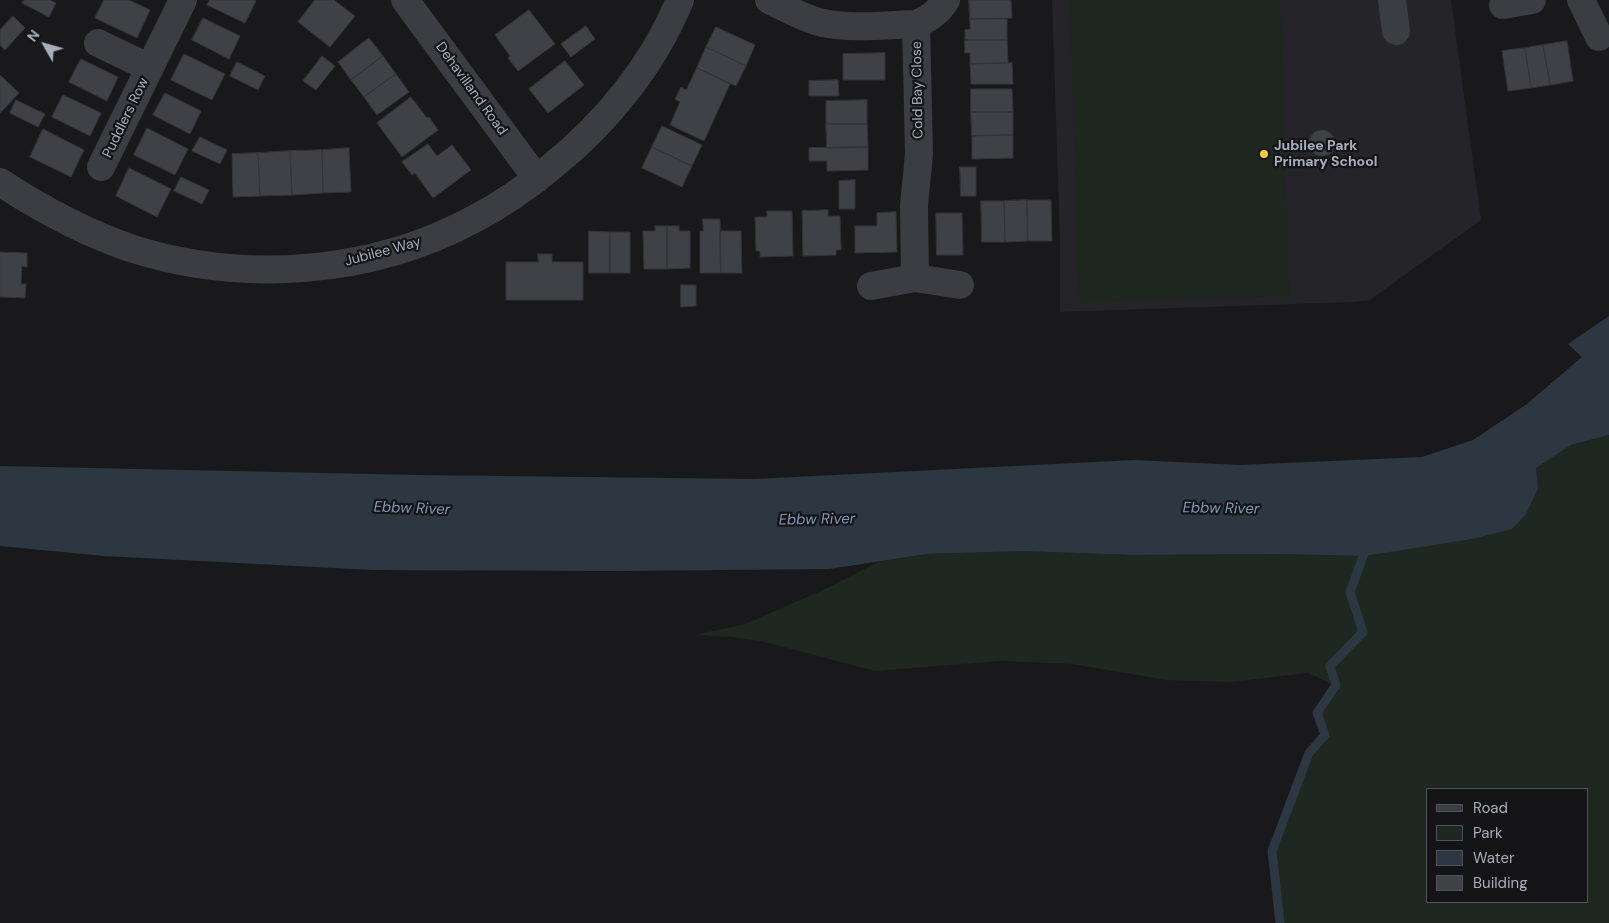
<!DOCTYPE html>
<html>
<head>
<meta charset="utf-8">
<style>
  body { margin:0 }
  #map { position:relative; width:1609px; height:923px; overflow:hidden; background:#19191c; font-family:"DM Sans",sans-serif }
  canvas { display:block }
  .legend { position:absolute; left:1426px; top:788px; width:162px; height:115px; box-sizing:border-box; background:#141417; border:1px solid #505259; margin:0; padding:6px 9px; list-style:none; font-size:15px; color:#aaaebc }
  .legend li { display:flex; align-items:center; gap:10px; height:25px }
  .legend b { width:25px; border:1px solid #505259 }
  .north { position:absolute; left:20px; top:20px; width:50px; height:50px; -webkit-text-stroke:4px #141417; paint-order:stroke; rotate:308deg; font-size:14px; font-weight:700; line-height:20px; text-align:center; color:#aaaebc }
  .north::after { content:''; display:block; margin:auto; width:18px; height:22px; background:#aaaebc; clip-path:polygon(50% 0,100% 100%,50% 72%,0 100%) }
</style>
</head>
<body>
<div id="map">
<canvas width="1609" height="923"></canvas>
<ul class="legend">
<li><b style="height:6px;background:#3c3c43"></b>Road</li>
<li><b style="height:14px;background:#1e2720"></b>Park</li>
<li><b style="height:14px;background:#2d3741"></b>Water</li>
<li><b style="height:14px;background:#404146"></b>Building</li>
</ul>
<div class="north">N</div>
</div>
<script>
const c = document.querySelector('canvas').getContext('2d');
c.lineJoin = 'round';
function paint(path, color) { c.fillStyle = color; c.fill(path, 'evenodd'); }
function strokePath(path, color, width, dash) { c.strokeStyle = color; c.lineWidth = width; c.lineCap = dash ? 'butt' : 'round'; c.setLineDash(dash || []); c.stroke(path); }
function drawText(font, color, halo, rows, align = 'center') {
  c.font = font + ' "DM Sans",sans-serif'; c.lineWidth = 4.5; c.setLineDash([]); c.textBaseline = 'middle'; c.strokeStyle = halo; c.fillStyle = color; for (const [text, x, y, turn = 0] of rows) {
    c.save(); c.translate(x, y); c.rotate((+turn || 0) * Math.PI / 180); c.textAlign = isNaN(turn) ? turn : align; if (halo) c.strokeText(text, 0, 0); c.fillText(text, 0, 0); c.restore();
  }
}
const built = new Path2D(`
  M 1052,0 L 1451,0 L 1481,220 L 1370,300 L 1354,302 L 1060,312 L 1060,240 Z`);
const green = new Path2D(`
  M 1070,0 L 1280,0 L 1289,296 L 1079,302 Z
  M 1609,435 L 1609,923 L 1280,923 L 1272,851 L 1309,753 L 1325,735 L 1317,713 L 1336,686 L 1308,673 L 1231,682 L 1166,680 L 1071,664 L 1000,661 L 875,671 L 761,641 L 732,637 L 694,635 L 745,624 L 821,591 L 878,562 L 927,554 L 1023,551 L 1133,555 L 1278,554 L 1364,556 L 1537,489 L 1536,468 L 1571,445 ZM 1428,789 L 1588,789 L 1588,902 L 1428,902 Z`);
const water = new Path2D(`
  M 1609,316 L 1609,435 L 1571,445 L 1536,468 L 1538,489 L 1526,514 L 1512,529 L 1472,539 L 1364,556 L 1278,554 L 1133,555 L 1023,551 L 927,554 L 829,569 L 620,571 L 372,570 L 104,556 L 0,546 L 0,466 L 417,475 L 755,479 L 1134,460 L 1240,465 L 1422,457 L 1473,440 L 1527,404 L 1582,357 L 1568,344 Z`);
const stream = new Path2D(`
  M 1280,923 L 1272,851 L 1309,753 L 1325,735 L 1317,713 L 1336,685 L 1330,666 L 1363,632 L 1350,592 L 1367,546`);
const building = new Path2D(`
  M 24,0 L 50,0 L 56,3 L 49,17 L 22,3 Z
  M 104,0 L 129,0 L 150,10 L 137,38 L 95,18 Z
  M 210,0 L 255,0 L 256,1 L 245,23 L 207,5 Z
  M 315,0 L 334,0 L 355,16 L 330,47 L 298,22 Z
  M 969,0 L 1011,0 L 1012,18 L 970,19 Z
  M 529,10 L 555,44 L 518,71 L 508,58 L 510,56 L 495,35 Z
  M 13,16 L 25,28 L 5,50 L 0,45 L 0,30 Z
  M 203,18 L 240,36 L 229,59 L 192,40 Z
  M 970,19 L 1007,19 L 1007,40 L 965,40 L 965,30 L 970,29 Z
  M 586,26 L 595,39 L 571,57 L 561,44 Z
  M 716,27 L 755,45 L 746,66 L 706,47 Z
  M 369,38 L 383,56 L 351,80 L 338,62 Z
  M 965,40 L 1007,40 L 1008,63 L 970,64 L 970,53 L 965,53 Z
  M 1567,41 L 1573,81 L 1550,85 L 1543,45 Z
  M 1543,45 L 1550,85 L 1531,88 L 1525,48 Z
  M 706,47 L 746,66 L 736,86 L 697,68 Z
  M 1525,48 L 1531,88 L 1508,91 L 1502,51 Z
  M 885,53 L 885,80 L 843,80 L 843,54 Z
  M 184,54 L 225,74 L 212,100 L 171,80 Z
  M 322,56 L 335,66 L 316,90 L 303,81 Z
  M 383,56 L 396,74 L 364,97 L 351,80 Z
  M 81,59 L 118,77 L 107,101 L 69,82 Z
  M 565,61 L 584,85 L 548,113 L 529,89 Z
  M 237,62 L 265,76 L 258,90 L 230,76 Z
  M 1012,63 L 1013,84 L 971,84 L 970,64 Z
  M 697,68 L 730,84 L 704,141 L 670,125 L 680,102 L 675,99 L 681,87 L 686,90 Z
  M 396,74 L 409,92 L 377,115 L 364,97 Z
  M 0,75 L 19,93 L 0,113 Z
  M 838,80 L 839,96 L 809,96 L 809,81 Z
  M 971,89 L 1012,89 L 1013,112 L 971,112 Z
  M 165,93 L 201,111 L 190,134 L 153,115 Z
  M 63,95 L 101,113 L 90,136 L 52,117 Z
  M 411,97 L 427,118 L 429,117 L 438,130 L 402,157 L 377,123 Z
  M 16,100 L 45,114 L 38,127 L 10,113 Z
  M 867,100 L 867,124 L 826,124 L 826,101 Z
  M 971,112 L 1013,112 L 1013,135 L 972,136 Z
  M 826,124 L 867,124 L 868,147 L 827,148 Z
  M 662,126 L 702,145 L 692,166 L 652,147 Z
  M 147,128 L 188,149 L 175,175 L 134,155 Z
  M 43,129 L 84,150 L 71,177 L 30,157 Z
  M1309 143a13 13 0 1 1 26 0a13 13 0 1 1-26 0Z
  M 1013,135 L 1013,158 L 972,159 L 972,136 Z
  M 200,137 L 227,150 L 220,164 L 192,151 Z
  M 428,144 L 437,156 L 452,145 L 471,170 L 433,198 L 415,173 L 412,175 L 402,162 Z
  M 652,147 L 692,166 L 682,187 L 642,168 Z
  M 868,147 L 868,170 L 827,171 L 827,161 L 809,161 L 809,148 Z
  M 349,148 L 351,192 L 323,193 L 322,150 Z
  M 322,150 L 323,193 L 292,195 L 290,151 Z
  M 290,151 L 292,195 L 260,196 L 258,153 Z
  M 258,153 L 260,196 L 233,197 L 232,154 Z
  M 960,167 L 976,167 L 976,196 L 961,196 Z
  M 129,168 L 171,189 L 157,217 L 116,196 Z
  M 181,177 L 209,190 L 202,204 L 174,191 Z
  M 855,180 L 855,209 L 839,209 L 839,181 Z
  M 1027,200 L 1028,241 L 1005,242 L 1004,201 Z
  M 1027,200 L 1051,200 L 1052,241 L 1028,241 Z
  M 981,201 L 1004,201 L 1005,242 L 982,242 Z
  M 828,210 L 828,216 L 840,216 L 841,250 L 836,250 L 836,255 L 803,256 L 802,211 Z
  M 767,211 L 792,211 L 793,256 L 760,257 L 760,251 L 756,251 L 755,217 L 767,217 Z
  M 896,212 L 897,252 L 855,253 L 855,226 L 877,226 L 877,213 Z
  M 936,213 L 962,213 L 963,255 L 937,255 Z
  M 703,219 L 720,219 L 721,273 L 700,273 L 700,231 L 703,231 Z
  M 655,226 L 667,226 L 667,269 L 644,269 L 643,231 L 655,231 Z
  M 667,226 L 679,226 L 679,231 L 690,231 L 690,268 L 667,269 Z
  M 589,231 L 610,232 L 610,273 L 589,273 Z
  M 720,231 L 741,231 L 742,273 L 721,273 Z
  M 610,232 L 630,232 L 630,273 L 610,273 Z
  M 0,252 L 27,253 L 27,267 L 22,266 L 21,284 L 26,284 L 25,298 L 0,297 Z
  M 538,254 L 552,254 L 552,262 L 583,262 L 583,300 L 506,300 L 506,262 L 538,262 Z
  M 681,285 L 696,285 L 696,306 L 681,307 Z`);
const minor = new Path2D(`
  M 405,0 L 537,179
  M 769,0 C 786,8 804,19 823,23 C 852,29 887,25 916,24 L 919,154 L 914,205 L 915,278
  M 1392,0 L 1396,31
  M 1581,0 L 1599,37
  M 1503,5 L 1532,0
  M 916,24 C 929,19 939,12 946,0
  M 98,43 L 150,68
  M 101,167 L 183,0
  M 0,182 C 41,209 84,232 130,248 C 242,284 372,275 476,218 C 503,204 527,187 550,168 C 605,124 653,66 680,0
  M 871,286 L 915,278 L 960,285`);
const markers = [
  [1264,154,5,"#ffca2e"]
];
const streetNames = [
  ["Dehavilland Road",471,89,54],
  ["Cold Bay Close",918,90,-91],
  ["Puddlers Row",126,118,-64],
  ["Jubilee Way",383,252,-15]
];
const poiNames = [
  ["Jubilee Park",1274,146],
  ["Primary School",1274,162]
];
const waterNames = [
  ["Ebbw River",412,509,2],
  ["Ebbw River",1221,509,1],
  ["Ebbw River",817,520,-1]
];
paint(built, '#252529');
paint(green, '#1e2720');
paint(water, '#2d3741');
strokePath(stream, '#2d3741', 9);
paint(building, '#404146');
strokePath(building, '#333338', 1);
strokePath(minor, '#3c3c43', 28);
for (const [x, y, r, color] of markers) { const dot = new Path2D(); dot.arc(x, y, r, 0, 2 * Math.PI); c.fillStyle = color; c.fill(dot); strokePath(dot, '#141417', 2); }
drawText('14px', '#aaaebc', '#141417', streetNames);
drawText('bold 14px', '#aaaebc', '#141417', poiNames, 'left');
drawText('italic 15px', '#7f99ba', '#141417', waterNames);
</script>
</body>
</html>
